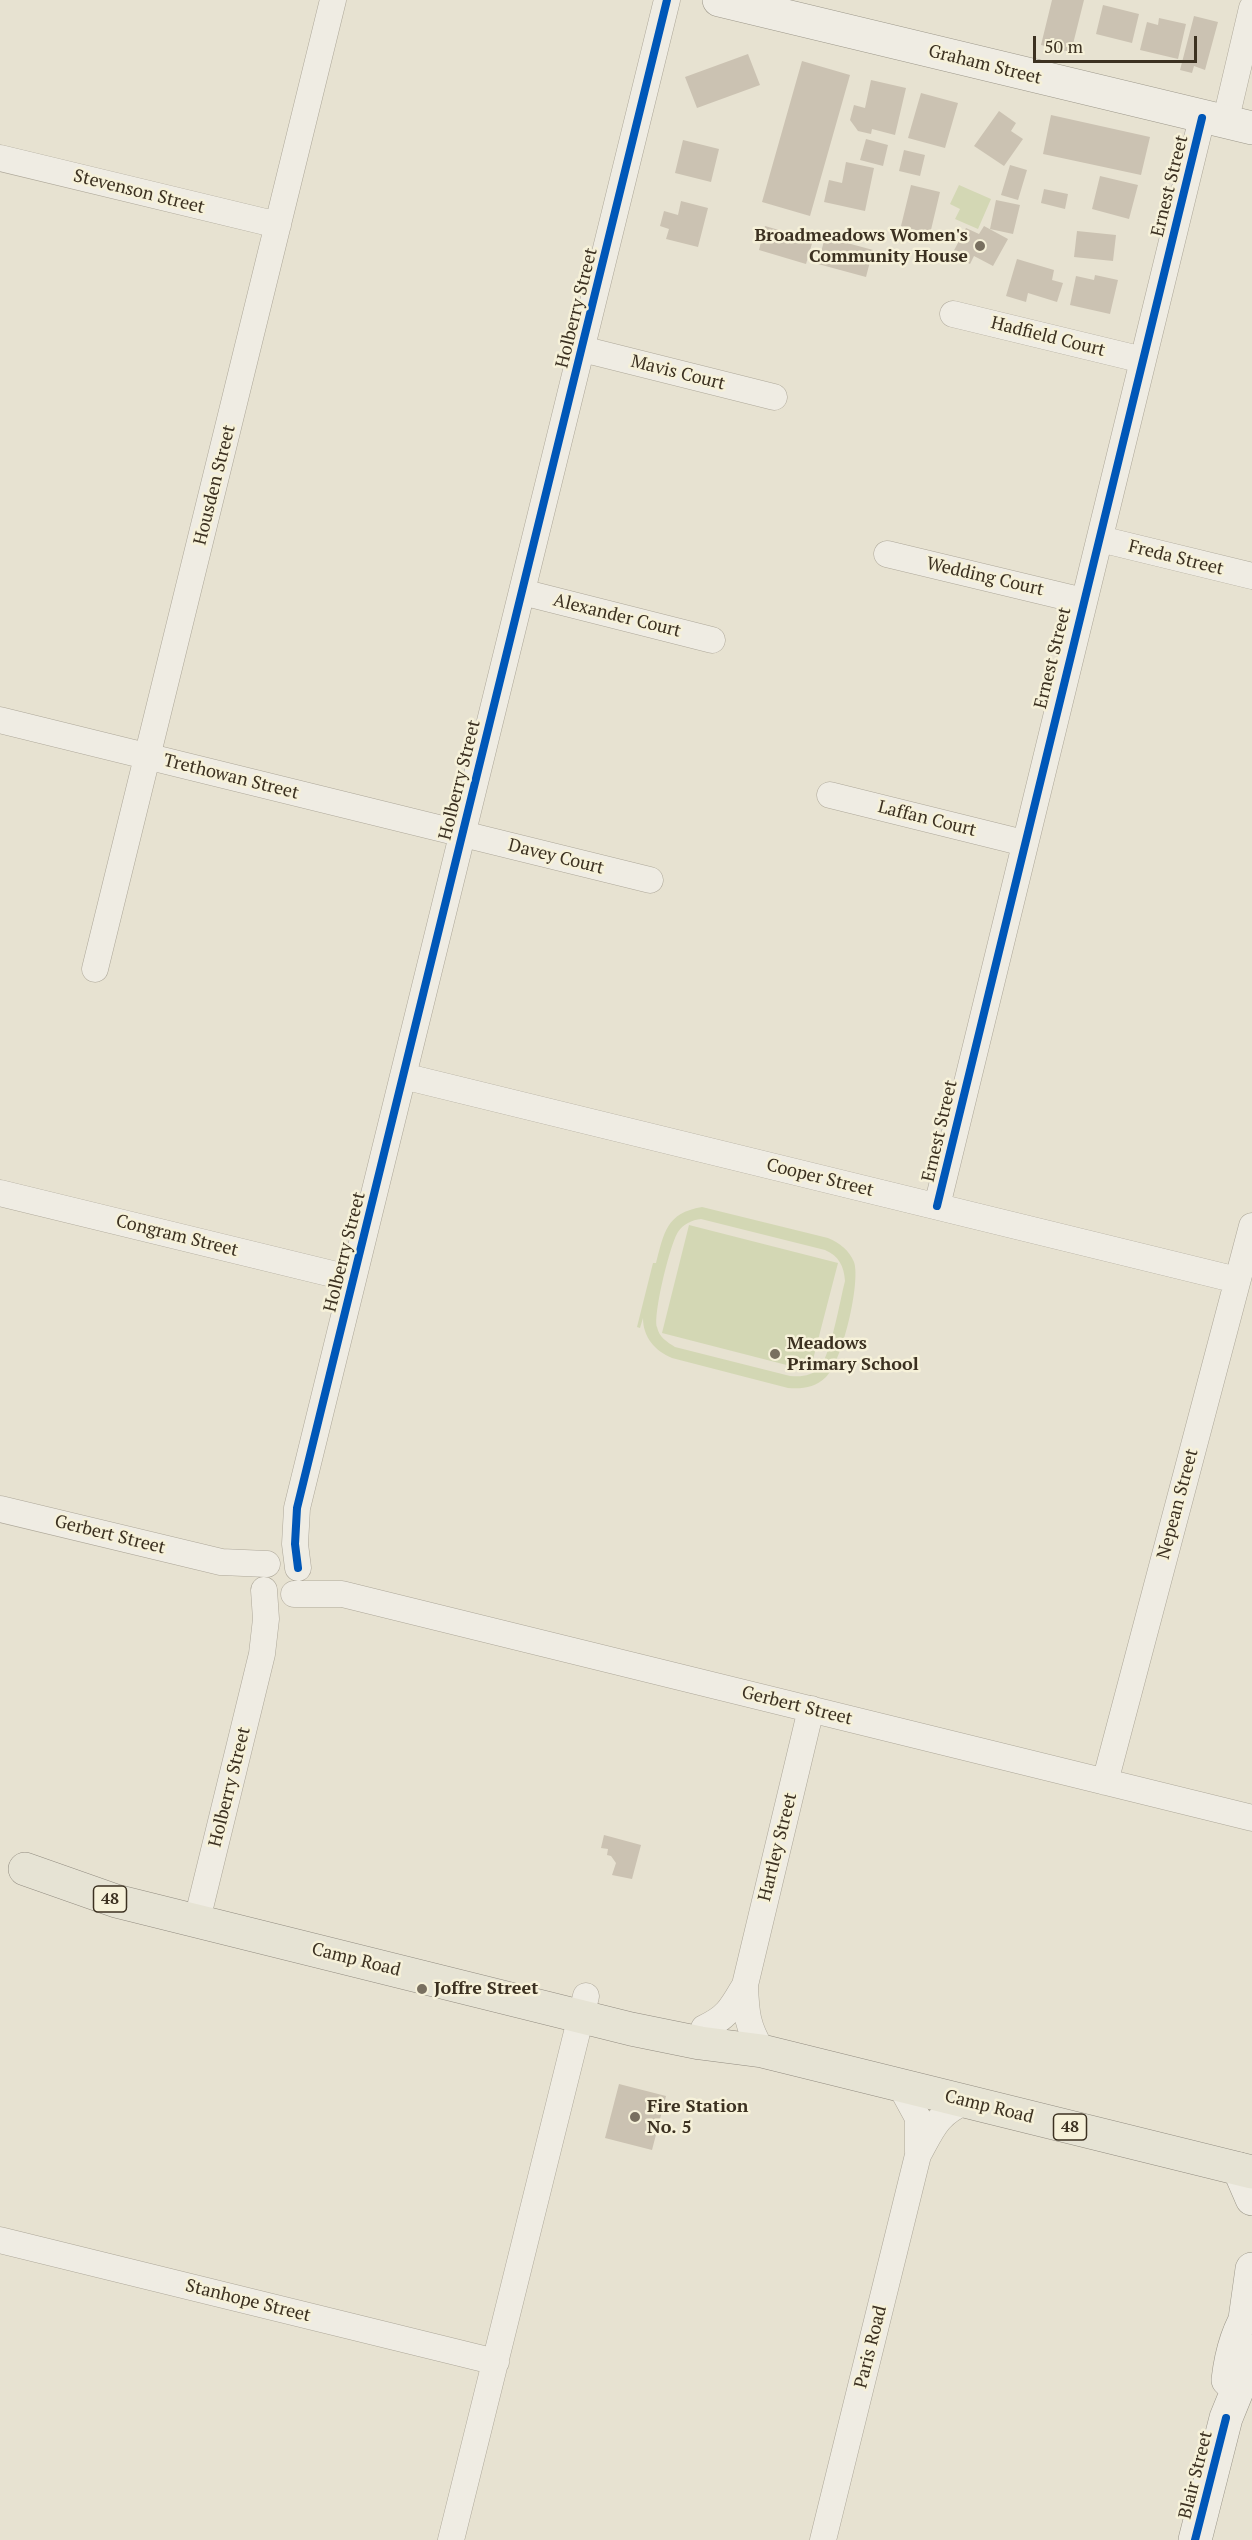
<!DOCTYPE html>
<html>
<head>
<meta charset="utf-8">
<style>
  body { margin:0 }
  #map { position:relative; width:1252px; height:2540px; overflow:hidden; background:#e7e2d1; font-family:"PT Serif",serif }
  canvas { display:block }
  .scale { position:absolute; left:1033px; top:36px; width:164px; height:27px; box-sizing:border-box; border:3px solid #3c3121; border-top:0; padding-left:8px; font-size:18px; line-height:21px; white-space:nowrap; color:#3c3121; -webkit-text-stroke:4px #f6f1d9; paint-order:stroke }
</style>
</head>
<body>
<div id="map">
<canvas width="1252" height="2540"></canvas>
<div class="scale">50 m</div>
</div>
<script>
const c = document.querySelector('canvas').getContext('2d');
c.lineJoin = 'round';
function paint(path, color) { c.fillStyle = color; c.fill(path, 'evenodd'); }
function strokePath(path, color, width, dash) { c.strokeStyle = color; c.lineWidth = width; c.lineCap = dash ? 'butt' : 'round'; c.setLineDash(dash || []); c.stroke(path); }
function drawText(font, color, halo, rows, align = 'center') {
  c.font = font + ' "PT Serif",serif'; c.lineWidth = 5; c.setLineDash([]); c.textBaseline = 'middle'; c.strokeStyle = halo; c.fillStyle = color; for (const [text, x, y, turn = 0] of rows) {
    c.save(); c.translate(x, y); c.rotate((+turn || 0) * Math.PI / 180); c.textAlign = isNaN(turn) ? turn : align; if (halo) c.strokeText(text, 0, 0); c.fillText(text, 0, 0); c.restore();
  }
}
const green = new Path2D(`
  M 959,185 L 991,199 L 978,229 L 955,219 L 960,209 L 950,204 Z
  M 702,1207 L 828,1238 C 840,1243 849,1250 854,1262 C 861,1282 842,1363 826,1377 C 815,1388 802,1389 788,1388 L 672,1358 C 655,1351 643,1337 643,1318 L 640,1328 L 637,1327 L 653,1263 L 656,1263 C 664,1233 666,1213 702,1207 ZM 701,1219 L 825,1250 C 839,1256 844,1266 845,1281 C 840,1300 831,1354 820,1367 C 812,1376 802,1377 790,1376 L 675,1347 C 667,1342 659,1337 657,1327 C 653,1315 670,1244 678,1232 C 683,1224 692,1220 701,1219 Z
  M 689,1225 L 838,1263 L 810,1371 L 662,1333 Z`);
const building = new Path2D(`
  M 1052,0 L 1084,0 L 1071,52 L 1041,45 Z
  M 1103,5 L 1139,14 L 1132,43 L 1096,34 Z
  M 1194,16 L 1218,22 L 1205,70 L 1194,66 L 1192,73 L 1180,70 Z
  M 1159,18 L 1186,24 L 1178,59 L 1140,50 L 1147,22 L 1158,25 Z
  M 748,54 L 760,85 L 697,108 L 685,77 Z
  M 802,61 L 850,75 L 810,216 L 762,202 Z
  M 871,80 L 906,88 L 895,135 L 872,129 L 871,134 L 858,131 L 850,120 L 854,105 L 865,108 Z
  M 921,93 L 958,103 L 945,148 L 908,138 Z
  M 999,111 L 1016,123 L 1011,131 L 1023,139 L 1004,166 L 974,146 Z
  M 1051,115 L 1150,137 L 1141,175 L 1043,154 Z
  M 866,139 L 888,145 L 883,166 L 860,160 Z
  M 683,140 L 719,149 L 711,182 L 675,173 Z
  M 904,150 L 925,155 L 920,176 L 899,171 Z
  M 846,162 L 874,168 L 865,211 L 824,202 L 829,180 L 842,183 Z
  M 1010,165 L 1027,170 L 1018,200 L 1001,195 Z
  M 1100,176 L 1138,185 L 1129,219 L 1092,209 Z
  M 911,185 L 940,192 L 930,234 L 901,226 Z
  M 1044,189 L 1068,194 L 1065,209 L 1041,203 Z
  M 996,200 L 1020,205 L 1013,234 L 990,229 Z
  M 681,201 L 708,208 L 698,247 L 666,239 L 669,229 L 660,226 L 664,211 L 678,215 Z
  M 765,226 L 813,240 L 806,264 L 759,250 Z
  M 984,226 L 1008,239 L 993,266 L 974,256 L 970,264 L 952,254 L 966,228 L 979,234 Z
  M 1077,231 L 1116,235 L 1113,261 L 1074,257 Z
  M 825,237 L 873,250 L 866,277 L 818,264 Z
  M 1017,259 L 1054,270 L 1052,280 L 1063,283 L 1057,302 L 1028,293 L 1026,302 L 1006,296 Z
  M 1095,275 L 1118,280 L 1110,314 L 1070,305 L 1076,276 L 1094,280 Z
  M 604,1835 L 641,1845 L 632,1879 L 612,1875 L 616,1863 L 611,1856 L 607,1855 L 608,1849 L 601,1848 Z
  M 619,2084 L 666,2096 L 652,2150 L 605,2138 Z`);
const street = new Path2D(`
  M 1225,123 L 1252,8
  M 0,158 L 278,225
  M 953,314 L 1143,360
  M 582,349 L 774,397
  M 1100,539 L 1252,576
  M 887,554 L 1083,601
  M 522,592 L 712,640
  M 0,720 L 650,880
  M 830,795 L 1024,843
  M 95,969 L 333,0
  M 403,1076 L 1237,1280
  M 0,1193 L 353,1279
  M 937,1206 L 1202,118
  M 0,1509 L 221,1562 L 267,1564
  M 298,1568 L 295,1544 L 297,1508 L 667,0
  M 294,1594 L 342,1594 L 1252,1818
  M 1105,1782 L 1252,1226
  M 197,1920 L 262,1654 L 266,1619 L 264,1590
  M 704,2028 C 728,2017 732,2007 745,1985
  M 762,2051 C 747,2026 746,2013 745,1985 L 811,1709
  M 900,2085 L 918,2118 L 918,2152
  M 0,2240 L 496,2362
  M 451,2540 L 586,1996
  M 823,2540 L 918,2155 C 933,2128 936,2115 966,2101`);
const secondary = new Path2D(`
  M 719,0 L 1252,128
  M 1239,2169 L 1252,2199
  M 1245,2319 L 1252,2269
  M 1228,2380 C 1231,2354 1237,2330 1252,2309
  M 1195,2540 L 1226,2418 L 1252,2354`);
const primary = new Path2D(`
  M 25,1869 L 116,1901 L 631,2029 L 700,2043 L 762,2051 L 1252,2172`);
const cycleway = new Path2D(`
  M 937,1206 L 1202,118
  M 298,1568 L 295,1544 L 297,1508 L 667,0
  M 1195,2540 L 1226,2418`);
const markers = [
  [980,246,6,"#786f5f"],
  [775,1354,6,"#786f5f"],
  [422,1989,6,"#786f5f"],
  [635,2117,6,"#786f5f"]
];
const shields = [
  [110,1899,33],
  [1070,2127,33]
];
const shieldNames = [
  ["48",110,1899],
  ["48",1070,2127]
];
const streetNames = [
  ["Graham Street",985,65,14],
  ["Ernest Street",1170,186,-76],
  ["Stevenson Street",139,192,14],
  ["Holberry Street",577,308,-76],
  ["Hadfield Court",1048,337,14],
  ["Mavis Court",678,373,14],
  ["Housden Street",215,485,-76],
  ["Freda Street",1176,558,14],
  ["Wedding Court",985,577,13],
  ["Alexander Court",617,616,14],
  ["Ernest Street",1053,658,-76],
  ["Trethowan Street",231,777,14],
  ["Holberry Street",460,780,-76],
  ["Laffan Court",927,819,14],
  ["Davey Court",556,857,14],
  ["Ernest Street",940,1131,-77],
  ["Cooper Street",820,1178,14],
  ["Congram Street",177,1236,14],
  ["Holberry Street",345,1252,-76],
  ["Nepean Street",1178,1504,-75],
  ["Gerbert Street",110,1535,14],
  ["Gerbert Street",797,1706,14],
  ["Holberry Street",230,1787,-76],
  ["Hartley Street",778,1847,-76],
  ["Camp Road",356,1960,14],
  ["Camp Road",989,2107,14],
  ["Stanhope Street",248,2301,14],
  ["Paris Road",871,2347,-76],
  ["Blair Street",1196,2475,-76]
];
const poiNames = [
  ["Broadmeadows Women's",968,236,"right"],
  ["Community House",968,257,"right"],
  ["Meadows",787,1344],
  ["Primary School",787,1365],
  ["Joffre Street",434,1989],
  ["Fire Station",647,2107],
  ["No. 5",647,2128]
];
paint(green, '#d3d7b4');
paint(building, '#cbc2b2');
strokePath(street, '#ada799', 27);
strokePath(secondary, '#9c978a', 34);
strokePath(primary, '#928c80', 34);
strokePath(street, '#efece3', 26);
strokePath(secondary, '#efece3', 33);
strokePath(primary, '#e6e3d4', 33);
strokePath(cycleway, '#0057b8', 8);
for (const [x, y, r, color] of markers) { const dot = new Path2D(); dot.arc(x, y, r, 0, 2 * Math.PI); c.fillStyle = color; c.fill(dot); strokePath(dot, '#f6f1d9', 2); }
for (const [x, y, w] of shields) { const box = new Path2D(); box.roundRect(x - w / 2, y - 13, w, 26, 4.5); c.fillStyle = '#f6f1d9'; c.fill(box); strokePath(box, '#3c3121', 1.5); }
drawText('bold 16px', '#3c3121', null, shieldNames);
drawText('18px', '#3c3121', '#f6f1d9', streetNames);
drawText('bold 18px', '#3c3121', '#f6f1d9', poiNames, 'left');
</script>
</body>
</html>
